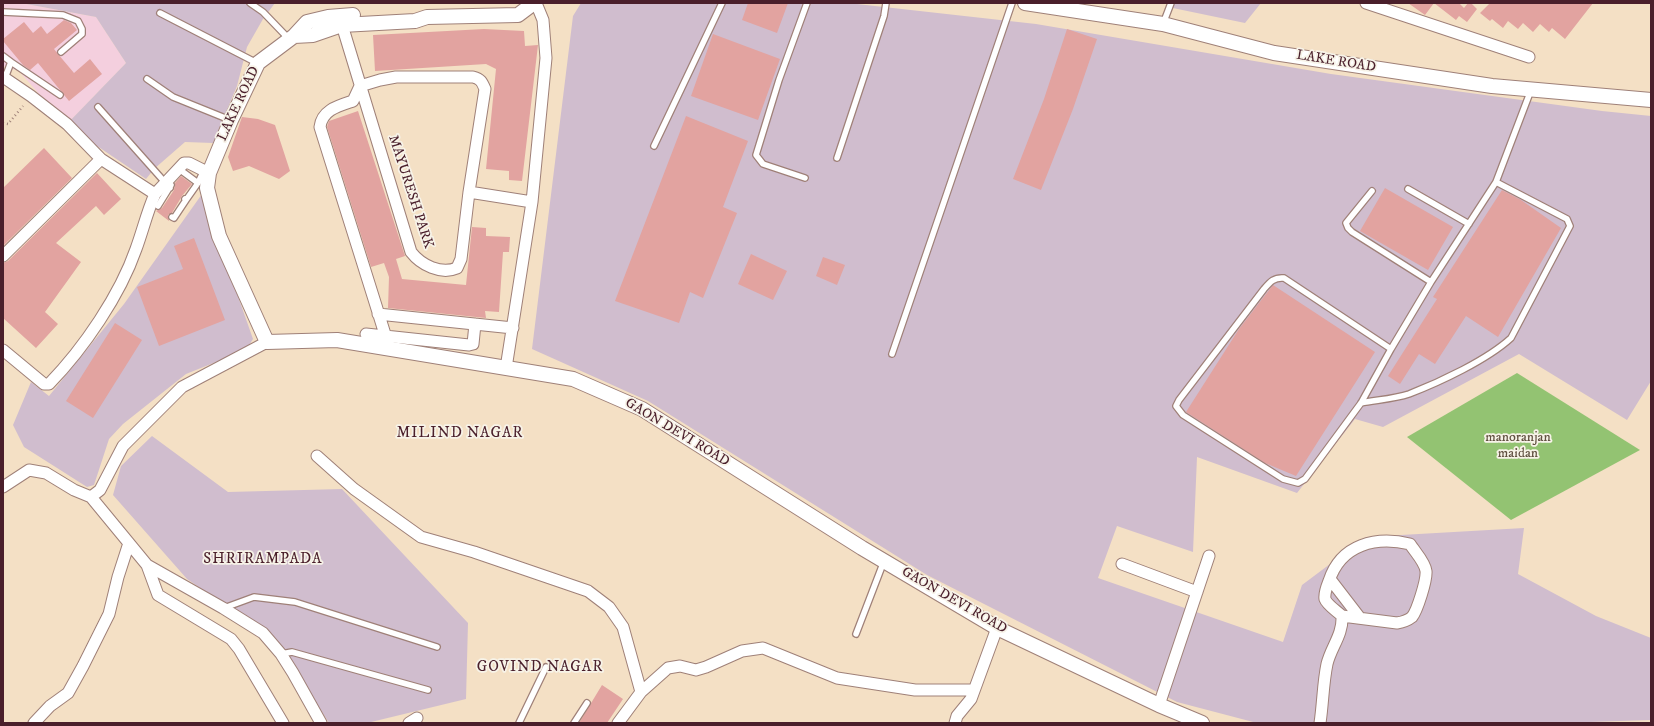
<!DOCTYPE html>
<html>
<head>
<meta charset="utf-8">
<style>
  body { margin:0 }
  #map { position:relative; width:1654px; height:726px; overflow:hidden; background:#f4e0c5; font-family:"IM FELL DW Pica",serif }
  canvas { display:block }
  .frame { position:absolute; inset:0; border:4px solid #4a1f2b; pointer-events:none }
</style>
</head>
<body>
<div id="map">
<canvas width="1654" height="726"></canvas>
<div class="frame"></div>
</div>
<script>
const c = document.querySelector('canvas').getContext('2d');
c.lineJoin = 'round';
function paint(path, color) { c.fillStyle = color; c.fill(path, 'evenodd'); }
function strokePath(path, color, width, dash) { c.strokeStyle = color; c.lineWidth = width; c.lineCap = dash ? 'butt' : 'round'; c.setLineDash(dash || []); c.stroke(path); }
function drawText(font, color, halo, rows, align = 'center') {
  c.font = font + ' "IM FELL DW Pica",serif'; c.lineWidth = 3.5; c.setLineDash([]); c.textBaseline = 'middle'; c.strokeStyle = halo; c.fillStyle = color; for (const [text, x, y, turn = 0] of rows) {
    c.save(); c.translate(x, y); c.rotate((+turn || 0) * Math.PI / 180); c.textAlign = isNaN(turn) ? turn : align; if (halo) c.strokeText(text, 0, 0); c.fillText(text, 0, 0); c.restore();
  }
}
const built = new Path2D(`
  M 3,3 L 21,3 L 96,17 L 126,63 L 66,125 L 19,71 L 3,66 Z`);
const industrial = new Path2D(`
  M 21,3 L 275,3 L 263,19 L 247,47 L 237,86 L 213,143 L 185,142 L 154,169 L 146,179 L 66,125 L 126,63 L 96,17 Z
  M 581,3 L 848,3 L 1036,24 L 1331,74 L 1602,111 L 1651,116 L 1651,381 L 1627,420 L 1519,354 L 1383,427 L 1355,419 L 1297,493 L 1197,457 L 1193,552 L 1117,526 L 1098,578 L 1283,642 L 1302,585 L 1366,537 L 1524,528 L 1518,574 L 1596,616 L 1651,638 L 1651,720 L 1559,723 L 1257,723 L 1177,702 L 927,575 L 648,401 L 532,349 L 573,16 Z
  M 1169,3 L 1261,3 L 1245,23 L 1168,7 Z
  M 202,194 L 253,339 L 246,350 L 186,374 L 123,424 L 109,439 L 94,485 L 87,487 L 24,447 L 13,425 L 31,382 L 49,396 L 124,304 Z
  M 152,436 L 228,492 L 342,489 L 468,623 L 466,699 L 367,723 L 329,723 L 276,640 L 187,579 L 113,495 L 121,466 Z`);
const green = new Path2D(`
  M 1517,373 L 1640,450 L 1511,520 L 1407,437 Z`);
const building = new Path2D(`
  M 748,3 L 788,3 L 777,33 L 742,20 Z
  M 1408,3 L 1459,3 L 1464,8 L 1468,3 L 1471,3 L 1477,9 L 1467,22 L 1459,16 L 1456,20 L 1434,3 L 1425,15 Z
  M 1490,3 L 1593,3 L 1565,39 L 1552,28 L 1549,32 L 1540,24 L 1533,32 L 1523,23 L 1518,29 L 1508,21 L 1503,28 L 1492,19 L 1490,21 L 1480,13 Z
  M 64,20 L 71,23 L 77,30 L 54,49 L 58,54 L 74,73 L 90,59 L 102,74 L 69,101 L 38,63 L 30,70 L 23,65 L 3,41 L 3,39 L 24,22 L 33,33 L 41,26 L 47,34 Z
  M 484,29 L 524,31 L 525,46 L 538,45 L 522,181 L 509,180 L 509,171 L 486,169 L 496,69 L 486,64 L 375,71 L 373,35 Z
  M 1067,29 L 1097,39 L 1073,109 L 1041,190 L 1013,179 L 1044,99 Z
  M 713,34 L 780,59 L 758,120 L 691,96 Z
  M 358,111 L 405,256 L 396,259 L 402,279 L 466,285 L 472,227 L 486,228 L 486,236 L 510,237 L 509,252 L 503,252 L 499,312 L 485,311 L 486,318 L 388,308 L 389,277 L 384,263 L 371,267 L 327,127 L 329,121 Z
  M 686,116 L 748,141 L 723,207 L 737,213 L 703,298 L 690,292 L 679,323 L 615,301 Z
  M 242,117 L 258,119 L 275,125 L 290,171 L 279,179 L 249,166 L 233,171 L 228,157 Z
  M 44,148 L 72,178 L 3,246 L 3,188 Z
  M 97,173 L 121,199 L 104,215 L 96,206 L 56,243 L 81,262 L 45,312 L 58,324 L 36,348 L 3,318 L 3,263 L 8,261 Z
  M 181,176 L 192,184 L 182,196 L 172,213 L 168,215 L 169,221 L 156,211 L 162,208 L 174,190 L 175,183 Z
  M 1385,188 L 1453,227 L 1428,270 L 1360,231 Z
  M 1502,190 L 1521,200 L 1561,228 L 1498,337 L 1466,316 L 1435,364 L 1419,354 L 1400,384 L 1388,376 L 1437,299 L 1433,297 Z
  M 194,238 L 225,320 L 159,346 L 137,287 L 183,269 L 174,246 Z
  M 751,254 L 787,271 L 773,300 L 738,284 Z
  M 823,257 L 845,265 L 837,285 L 816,276 Z
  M 1273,285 L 1375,352 L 1296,476 L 1265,463 L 1186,412 L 1239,329 Z
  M 115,323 L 142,340 L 93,418 L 66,401 Z
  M 602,685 L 623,699 L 607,723 L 579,723 Z`);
const path = new Path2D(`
  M 3,123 L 8,124 L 23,106`);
const service = new Path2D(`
  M 250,3 L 263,12 L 289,39
  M 3,12 L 63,15 L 78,21 L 82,29 L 82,34 L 61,52
  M 160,13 L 257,63
  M 1163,24 L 1171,3
  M 3,56 L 11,62 L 5,78
  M 11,62 L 60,95
  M 147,79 L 173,97 L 230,120
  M 98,107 L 170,188
  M 654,146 L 722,3
  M 837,158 L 884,16 L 886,3
  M 179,169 L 198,183 L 186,200 L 185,199
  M 805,178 L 763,164 L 756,155 L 779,80 L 807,3
  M 198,183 L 204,170
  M 1408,189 L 1469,224
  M 1372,191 L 1346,223 L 1348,228 L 1352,232 L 1431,282
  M 158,206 L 171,185
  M 172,217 L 174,218 L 186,200
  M 1391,349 L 1284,278 C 1274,277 1270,282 1264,289 L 1179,400 L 1176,406 L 1183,415 L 1283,479 L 1298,483 L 1305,479 L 1361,403 L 1391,349 L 1431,282 L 1496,182 L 1531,90
  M 892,354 L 1012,3
  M 1361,403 C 1376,400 1394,399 1409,394 C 1440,382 1487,360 1511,338 L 1570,226 L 1567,219 L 1496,182
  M 224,608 L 254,597 L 295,602 L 437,647
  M 856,634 L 884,561
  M 281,654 L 292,652 L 428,690
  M 519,723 L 546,667
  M 574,723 L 587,703`);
const minor = new Path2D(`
  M 1366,3 L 1529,57
  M 342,25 L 411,252 C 421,265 441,275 457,268 L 461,259 L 469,192
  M 3,77 L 31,96 L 67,124 L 101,159 L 155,194 L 184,163 L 189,163 L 209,173
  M 3,256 L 101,159
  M 378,314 L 513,328
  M 366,334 L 469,345 L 473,344 L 475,324
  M 389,347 L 320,127 C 322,110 338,106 353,101 L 360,86 L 380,80 L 396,77 L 473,77 C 481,79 482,82 485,89 L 469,192 L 532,202
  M 3,350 L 44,384 L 49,384 C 84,348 120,295 136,249 C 143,230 147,212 155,194
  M 506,368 L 532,202 L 546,58 L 543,20 L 536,3
  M 317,456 L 354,489 L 421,537 L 474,552 L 588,591 L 609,607 L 623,627 L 641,692 L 618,723
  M 3,487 L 29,470 L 46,473 L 74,490 L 91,497 L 147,565 L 158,595 L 231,639 L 239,649 L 283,723
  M 91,497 L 100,490 L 123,446 L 182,387 L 267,342
  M 1122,564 L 1197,592
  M 147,565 L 223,608 L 263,633 L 281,654 L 293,673 L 321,723
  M 1330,579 L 1360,618
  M 641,692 L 668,668 L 680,666 L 696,670 L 706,667 L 742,651 L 763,648 L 837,678 L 915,690 L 974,690
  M 1159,705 L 1209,556
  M 34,723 L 50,706 L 68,693 L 83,666 L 109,614 L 118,577 L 129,543
  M 409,723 L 417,718
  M 955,723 L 957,716 L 971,699 L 997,628
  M 1320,723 C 1323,703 1323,683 1327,664 C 1331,647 1343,635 1342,616 C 1337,611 1327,605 1325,599 C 1324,593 1327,586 1329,581 C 1341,544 1376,536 1410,544 C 1415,552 1425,562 1426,571 C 1427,580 1417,611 1412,617 C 1407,621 1403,622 1397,623 L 1342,616`);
const tertiary = new Path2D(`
  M 534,3 L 518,15 L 427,17 L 415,21 L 342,25 L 313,35 L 294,36 L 258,63 L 231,120 L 209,173 L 207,188 L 219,236 L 267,342 L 337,340 L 573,379 L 642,409 L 862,548 L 997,628 L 1159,705 L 1202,723
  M 1025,3 L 1163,24 L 1274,53 L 1492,86 L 1651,100
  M 294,36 L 307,22 L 328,17 L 353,15`);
const streetNames = [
  ["LAKE ROAD",1336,62,9],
  ["LAKE ROAD",239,104,-65],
  ["MAYURESH PARK",410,192,72],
  ["GAON DEVI ROAD",677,433,31],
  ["GAON DEVI ROAD",954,601,30]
];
const parkNames = [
  ["manoranjan",1518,438],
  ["maidan",1518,454]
];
const neighbourhoodNames = [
  ["MILIND NAGAR",460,434],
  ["SHRIRAMPADA",263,560],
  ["GOVIND NAGAR",540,668]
];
paint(built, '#f4cfde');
paint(industrial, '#d0bdce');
paint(green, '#93c372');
paint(building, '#e2a3a0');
strokePath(service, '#9f8078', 8);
strokePath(minor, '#9f8078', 13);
strokePath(tertiary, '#9f8078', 16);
strokePath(path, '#9f8078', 2.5, [1, 3]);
strokePath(service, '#fff', 5.5);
strokePath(minor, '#fff', 11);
strokePath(tertiary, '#fff', 14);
drawText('14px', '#4a1f2b', '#f7f3e8', streetNames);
drawText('14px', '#605040', '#f7f3e8', parkNames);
c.letterSpacing = '1px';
drawText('15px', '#4a1f2b', '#f7f3e8', neighbourhoodNames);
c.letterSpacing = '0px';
</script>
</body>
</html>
